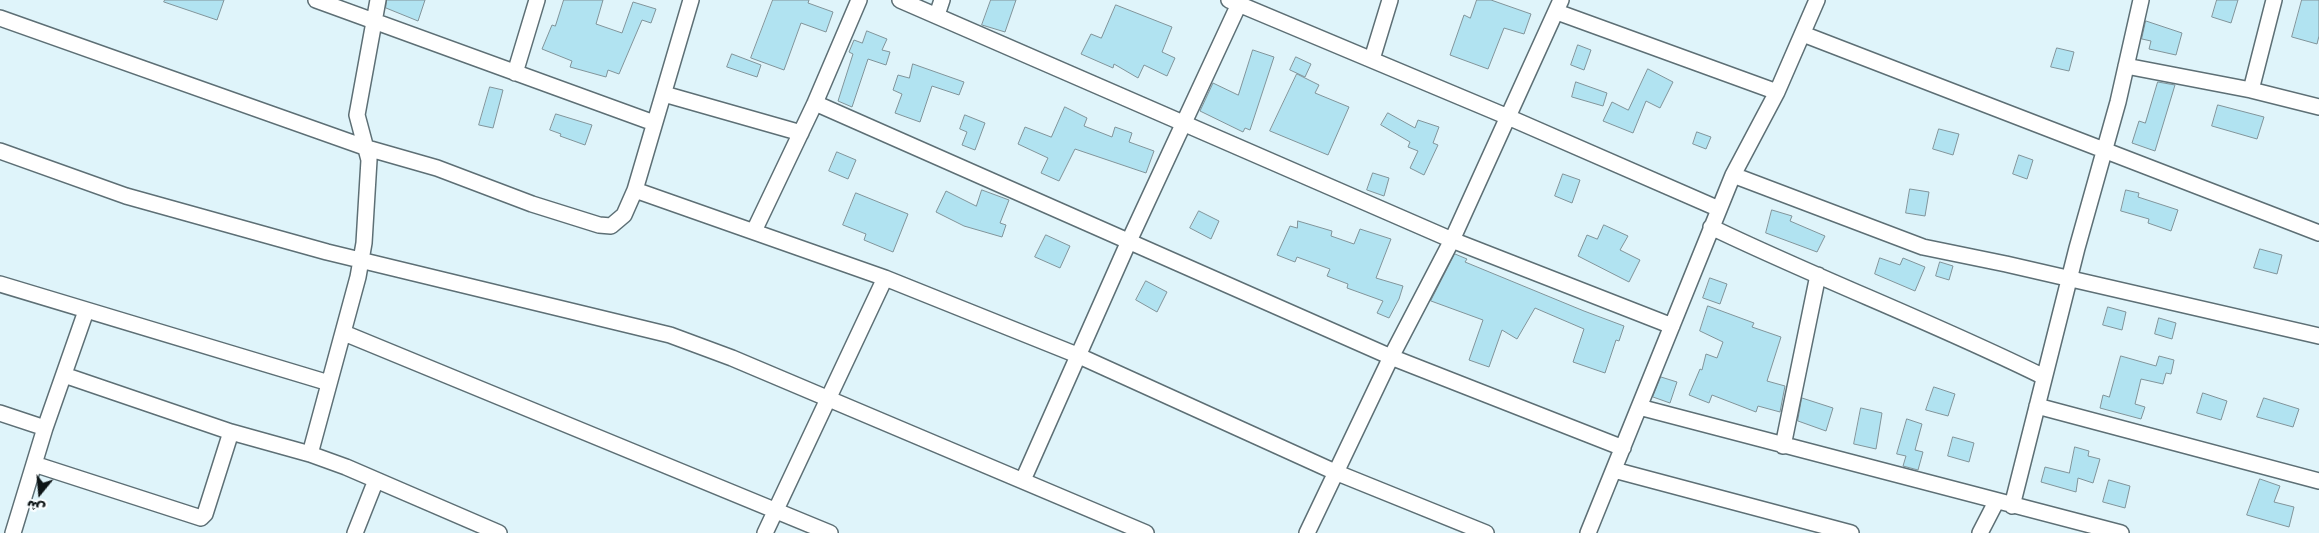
<!DOCTYPE html>
<html>
<head>
<meta charset="utf-8">
<style>
  body { margin:0 }
  #map { position:relative; width:2319px; height:533px; overflow:hidden; background:#dff4fa; font-family:"DejaVu Sans",Cairo,sans-serif }
  canvas { display:block }
  .north { position:absolute; left:15px; top:468px; width:50px; height:50px; -webkit-text-stroke:4px #f9fdff; paint-order:stroke; rotate:197deg; font-size:14px; font-weight:700; line-height:20px; text-align:center; color:#0d1416 }
  .north::after { content:''; display:block; margin:auto; width:18px; height:22px; background:#0d1416; clip-path:polygon(50% 0,100% 100%,50% 72%,0 100%) }
</style>
</head>
<body>
<div id="map">
<canvas width="2319" height="533"></canvas>
<div class="north">ش</div>
</div>
<script>
const c = document.querySelector('canvas').getContext('2d');
c.lineJoin = 'round';
function paint(path, color) { c.fillStyle = color; c.fill(path, 'evenodd'); }
function strokePath(path, color, width, dash) { c.strokeStyle = color; c.lineWidth = width; c.lineCap = dash ? 'butt' : 'round'; c.setLineDash(dash || []); c.stroke(path); }
const building = new Path2D(`
  M 165,0 L 224,0 L 217,20 L 164,2 Z
  M 387,0 L 425,0 L 418,21 L 386,8 Z
  M 564,0 L 603,0 L 596,24 L 622,33 L 633,2 L 656,9 L 651,23 L 642,20 L 619,74 L 608,70 L 606,77 L 570,67 L 572,61 L 542,49 L 552,25 L 555,26 Z
  M 773,0 L 809,0 L 808,3 L 833,12 L 826,32 L 801,23 L 784,70 L 751,58 Z
  M 991,0 L 1016,0 L 1005,32 L 982,25 Z
  M 1477,0 L 1491,0 L 1531,14 L 1524,34 L 1504,28 L 1488,69 L 1450,55 L 1464,15 L 1470,18 Z
  M 2217,0 L 2238,0 L 2231,23 L 2212,17 Z
  M 2302,0 L 2319,0 L 2319,36 L 2317,44 L 2292,37 Z
  M 1116,5 L 1172,27 L 1162,52 L 1175,58 L 1167,76 L 1144,65 L 1138,78 L 1114,64 L 1113,68 L 1081,54 L 1091,34 L 1101,38 Z
  M 2146,21 L 2182,33 L 2176,55 L 2149,49 L 2151,41 L 2142,39 Z
  M 867,31 L 887,39 L 882,50 L 890,52 L 886,65 L 868,59 L 852,107 L 838,101 L 853,54 L 849,52 L 854,40 L 862,43 Z
  M 1578,45 L 1591,50 L 1584,70 L 1571,65 Z
  M 2057,48 L 2074,52 L 2069,71 L 2051,67 Z
  M 1253,50 L 1274,57 L 1250,130 L 1245,128 L 1243,132 L 1200,111 L 1213,83 L 1238,95 Z
  M 732,54 L 761,65 L 757,77 L 727,67 Z
  M 1296,57 L 1311,64 L 1305,77 L 1290,70 Z
  M 913,64 L 964,82 L 959,95 L 932,86 L 920,122 L 895,113 L 902,94 L 893,90 L 898,75 L 909,78 Z
  M 1648,69 L 1673,82 L 1660,108 L 1646,101 L 1633,133 L 1603,121 L 1612,102 L 1628,110 Z
  M 1297,74 L 1319,85 L 1315,93 L 1349,107 L 1328,155 L 1270,131 Z
  M 1576,82 L 1607,93 L 1603,106 L 1572,97 Z
  M 2158,82 L 2175,85 L 2155,151 L 2132,143 L 2139,121 L 2145,123 Z
  M 490,87 L 503,90 L 493,128 L 479,125 Z
  M 2218,105 L 2264,117 L 2257,139 L 2212,126 Z
  M 1065,107 L 1087,118 L 1084,126 L 1112,137 L 1115,127 L 1132,133 L 1129,142 L 1154,151 L 1146,173 L 1075,149 L 1059,181 L 1041,173 L 1048,158 L 1018,144 L 1025,127 L 1051,137 Z
  M 1388,113 L 1415,128 L 1418,120 L 1439,127 L 1433,143 L 1438,145 L 1424,175 L 1410,168 L 1418,151 L 1408,147 L 1410,142 L 1381,125 Z
  M 556,114 L 592,125 L 585,145 L 560,136 L 561,134 L 550,130 Z
  M 965,115 L 985,123 L 975,150 L 962,145 L 967,132 L 960,129 Z
  M 1939,129 L 1959,134 L 1953,155 L 1933,149 Z
  M 1697,132 L 1711,137 L 1706,149 L 1693,144 Z
  M 837,152 L 856,160 L 848,179 L 829,171 Z
  M 2019,155 L 2033,160 L 2027,179 L 2013,174 Z
  M 1373,173 L 1389,178 L 1384,196 L 1367,190 Z
  M 1563,174 L 1580,180 L 1572,203 L 1555,196 Z
  M 1910,189 L 1929,192 L 1925,216 L 1906,213 Z
  M 982,190 L 1009,200 L 1000,223 L 1006,225 L 1002,237 L 964,226 L 936,212 L 946,191 L 976,206 Z
  M 2126,190 L 2139,193 L 2138,197 L 2178,210 L 2171,231 L 2148,223 L 2149,219 L 2121,211 Z
  M 856,193 L 908,214 L 893,252 L 864,240 L 866,234 L 843,225 Z
  M 1772,210 L 1792,216 L 1790,221 L 1825,236 L 1817,252 L 1766,233 Z
  M 1199,211 L 1219,221 L 1211,239 L 1190,228 Z
  M 1298,221 L 1332,231 L 1331,236 L 1354,244 L 1360,229 L 1391,239 L 1376,278 L 1403,286 L 1399,299 L 1389,318 L 1377,313 L 1383,301 L 1347,288 L 1348,284 L 1327,276 L 1330,269 L 1297,257 L 1295,262 L 1277,255 L 1290,226 L 1297,228 Z
  M 1604,225 L 1628,236 L 1620,250 L 1640,260 L 1629,282 L 1578,256 L 1587,235 L 1597,239 Z
  M 1046,235 L 1070,246 L 1060,268 L 1035,257 Z
  M 2260,249 L 2282,255 L 2277,274 L 2254,268 Z
  M 1455,254 L 1467,259 L 1465,262 L 1584,311 L 1624,326 L 1619,341 L 1616,340 L 1605,373 L 1573,362 L 1584,329 L 1535,308 L 1517,339 L 1502,330 L 1489,367 L 1469,360 L 1483,320 L 1431,301 Z
  M 1880,258 L 1900,265 L 1903,258 L 1925,267 L 1915,291 L 1875,274 Z
  M 1940,262 L 1953,266 L 1949,280 L 1936,276 Z
  M 1710,278 L 1727,284 L 1720,304 L 1703,298 Z
  M 1146,281 L 1167,292 L 1157,312 L 1136,300 Z
  M 1708,306 L 1754,323 L 1752,327 L 1781,337 L 1767,381 L 1785,386 L 1780,412 L 1758,406 L 1756,412 L 1712,395 L 1709,403 L 1689,395 L 1700,369 L 1702,370 L 1706,354 L 1717,358 L 1723,342 L 1700,331 Z
  M 2108,307 L 2126,312 L 2122,330 L 2103,325 Z
  M 2159,318 L 2176,323 L 2172,339 L 2155,334 Z
  M 2121,356 L 2156,366 L 2159,356 L 2174,360 L 2171,374 L 2166,373 L 2163,384 L 2141,379 L 2135,404 L 2145,407 L 2141,419 L 2100,408 L 2103,395 L 2109,397 Z
  M 1661,377 L 1677,382 L 1670,403 L 1653,397 Z
  M 1934,387 L 1955,394 L 1948,416 L 1926,410 Z
  M 2203,393 L 2227,401 L 2221,420 L 2197,413 Z
  M 1802,398 L 1833,408 L 1826,431 L 1798,421 Z
  M 2264,398 L 2299,409 L 2293,427 L 2257,417 Z
  M 1861,408 L 1882,413 L 1876,449 L 1854,444 Z
  M 1907,419 L 1922,424 L 1915,450 L 1923,452 L 1918,470 L 1903,466 L 1906,456 L 1897,454 Z
  M 1953,437 L 1974,443 L 1969,462 L 1948,456 Z
  M 2075,447 L 2089,451 L 2088,456 L 2100,459 L 2093,483 L 2078,478 L 2076,492 L 2041,482 L 2045,467 L 2069,473 Z
  M 2260,479 L 2280,486 L 2274,502 L 2294,507 L 2289,527 L 2247,515 Z
  M 2109,480 L 2130,486 L 2125,508 L 2103,502 Z`);
const minor = new Path2D(`
  M 316,0 L 654,123
  M 900,0 L 1452,240 L 1672,326
  M 1229,0 L 1508,117 L 1719,209
  M 1557,12 L 1777,92
  M 937,15 L 942,0
  M 0,18 L 367,148 L 437,168 L 532,204 L 599,225 L 611,226 L 624,215 L 635,190 L 691,0
  M 1803,34 L 2319,233
  M 1372,59 L 1390,0
  M 2126,66 L 2251,90 L 2319,107
  M 515,73 L 537,0
  M 2251,90 L 2274,0
  M 664,94 L 801,133
  M 815,103 L 1391,357 L 1623,448
  M 0,151 L 126,196 L 327,252 L 670,335 L 732,358 L 1146,533
  M 1733,175 L 1923,247 L 2006,264 L 2319,336
  M 635,190 L 885,278 L 1077,355 L 1335,472 L 1486,533
  M 1711,227 C 1821,280 1935,323 2044,377
  M 754,231 L 815,103 L 859,0
  M 0,284 L 329,383
  M 344,333 L 830,533
  M 64,375 L 231,432 L 310,454 L 346,467 L 499,533
  M 2037,406 L 2319,481
  M 1639,407 L 2121,533
  M 0,413 L 45,428
  M 1783,446 L 1818,275
  M 310,454 L 358,277 L 364,243 L 369,160 L 357,115 L 378,0
  M 34,464 L 201,518 L 205,514 L 231,432
  M 1614,470 L 1851,533
  M 1023,480 L 1129,241 L 1239,4
  M 2012,506 L 2077,248 L 2118,102 L 2141,0
  M 13,533 L 45,428 L 86,311
  M 355,533 L 376,480
  M 765,533 L 885,278
  M 1307,533 L 1391,357 L 1452,240 L 1561,0
  M 1588,533 L 1733,175 L 1777,92 L 1817,0
  M 1980,533 L 1996,502`);
paint(building, '#b1e3f1');
strokePath(building, '#81949a', 1);
strokePath(minor, '#5d6f75', 18);
strokePath(minor, '#fff', 15);
</script>
</body>
</html>
